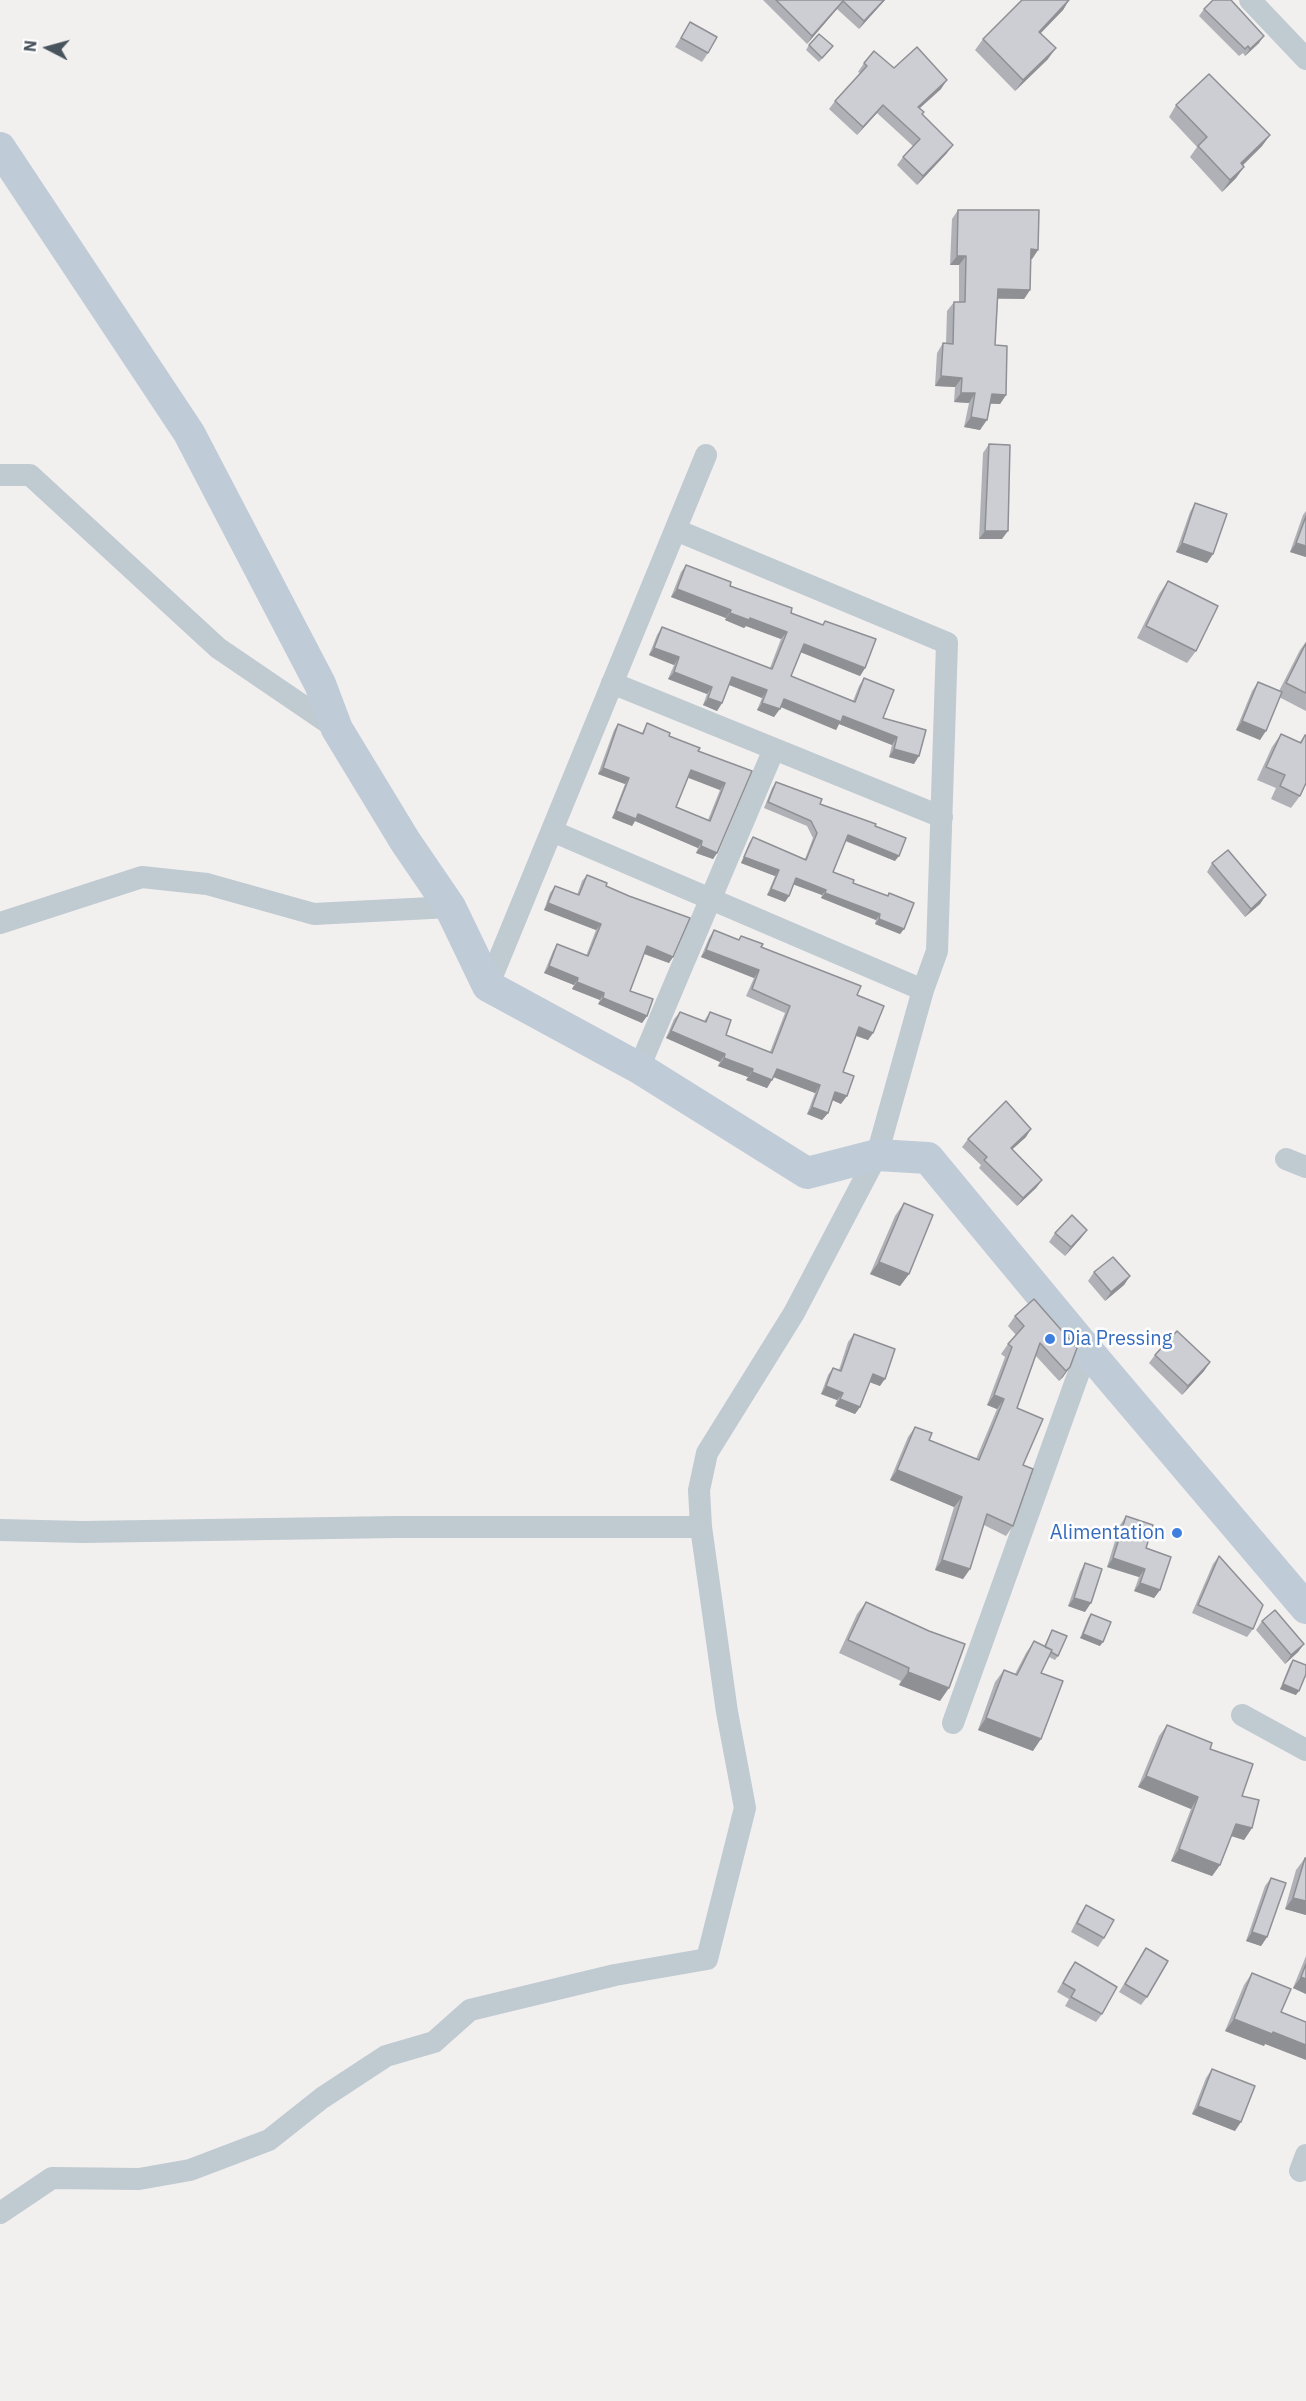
<!DOCTYPE html>
<html>
<head>
<meta charset="utf-8">
<style>
  body { margin:0 }
  #map { position:relative; width:1306px; height:2401px; overflow:hidden; background:#f2efef; font-family:"IBM Plex Sans",sans-serif }
  canvas { display:block }
  .north { position:absolute; left:18px; top:18px; width:60px; height:60px; -webkit-text-stroke:4px #fff; paint-order:stroke; rotate:276deg; font-size:16px; font-weight:700; line-height:24px; text-align:center; color:#47535d }
  .north::after { content:''; display:block; margin:auto; width:21px; height:27px; background:#47535d; clip-path:polygon(50% 0,100% 100%,50% 72%,0 100%) }
</style>
</head>
<body>
<div id="map">
<canvas width="1306" height="2401"></canvas>
<div class="north">N</div>
</div>
<script>
const c = document.querySelector('canvas').getContext('2d');
c.lineJoin = 'round';
function strokePath(path, color, width, dash) { c.strokeStyle = color; c.lineWidth = width; c.lineCap = dash ? 'butt' : 'round'; c.setLineDash(dash || []); c.stroke(path); }
function paint(path, color) { c.fillStyle = color; c.fill(path, 'evenodd'); }
function drawText(font, color, halo, rows, align = 'center') {
  c.font = font + ' "IBM Plex Sans",sans-serif'; c.lineWidth = 5; c.setLineDash([]); c.textBaseline = 'middle'; c.strokeStyle = halo; c.fillStyle = color; for (const [text, x, y, turn = 0] of rows) {
    c.save(); c.translate(x, y); c.rotate((+turn || 0) * Math.PI / 180); c.textAlign = isNaN(turn) ? turn : align; if (halo) c.strokeText(text, 0, 0); c.fillText(text, 0, 0); c.restore();
  }
}
const street = new Path2D(`
  M 1250,0 L 1306,59
  M 0,475 L 30,475 L 218,648 L 337,729
  M 612,683 L 942,817
  M 552,831 L 923,990
  M 0,923 L 142,877 L 207,884 L 314,914 L 450,907
  M 488,986 L 706,455
  M 639,1068 L 774,749
  M 1286,1159 L 1306,1167
  M 0,1530 L 83,1532 L 396,1527 L 701,1527
  M 1242,1715 L 1306,1750
  M 953,1723 L 1087,1350
  M 1300,2171 L 1306,2155
  M 0,2213 L 52,2178 L 139,2179 L 190,2170 L 269,2140 L 322,2098 L 386,2056 L 434,2042 L 470,2010 L 615,1975 L 707,1959 L 745,1808 L 727,1712 L 701,1527 L 699,1490 L 707,1453 L 794,1313 L 877,1155 L 923,990 L 937,951 L 947,643 L 676,530`);
const secondary = new Path2D(`
  M 0,148 L 189,433 L 320,684 L 337,729 L 405,841 L 450,907 L 488,986 L 639,1068 L 807,1173 L 877,1155 L 928,1158 L 1087,1350 L 1306,1608`);
const wall = new Path2D(`
  M 763,0 L 885,0 L 859,29 L 837,9 L 807,44 Z
  M 1069,0 L 1063,10 L 1041,33 L 1048,59 L 1015,91 L 975,50 L 983,39 Z
  M 1204,9 L 1259,43 L 1245,56 L 1243,53 L 1239,56 L 1199,16 Z
  M 690,22 L 708,53 L 702,62 L 675,47 Z
  M 809,45 L 830,50 L 819,62 L 806,50 Z
  M 864,63 L 894,68 L 941,89 L 920,108 L 922,115 L 947,153 L 917,185 L 897,165 L 903,157 L 913,146 L 877,113 L 857,135 L 829,109 L 835,101 L 860,73 L 858,72 Z
  M 1176,105 L 1270,135 L 1262,146 L 1243,165 L 1244,167 L 1236,178 L 1222,192 L 1190,157 L 1197,147 L 1169,117 Z
  M 958,210 L 1038,250 L 1032,259 L 1031,259 L 1030,290 L 1024,299 L 998,299 L 995,345 L 1006,395 L 1000,404 L 990,404 L 980,430 L 964,427 L 969,403 L 954,402 L 955,387 L 935,386 L 937,353 L 943,343 L 946,344 L 947,311 L 954,302 L 959,302 L 959,265 L 950,265 L 952,219 Z
  M 989,444 L 1002,539 L 979,539 L 983,453 Z
  M 1195,503 L 1213,554 L 1207,563 L 1176,552 L 1190,512 Z
  M 1306,511 L 1306,557 L 1290,552 L 1303,515 Z
  M 686,565 L 791,613 L 822,625 L 825,621 L 865,668 L 860,676 L 800,652 L 791,676 L 853,701 L 859,686 L 864,678 L 883,718 L 914,764 L 889,757 L 892,745 L 839,724 L 836,730 L 780,707 L 774,717 L 757,710 L 762,698 L 729,685 L 722,703 L 717,711 L 703,705 L 707,694 L 668,679 L 674,665 L 649,655 L 657,635 L 662,627 L 770,668 L 781,639 L 746,626 L 744,628 L 725,620 L 726,618 L 671,597 L 681,572 Z
  M 1168,581 L 1196,651 L 1187,663 L 1137,638 L 1159,594 Z
  M 1306,642 L 1306,711 L 1279,697 L 1260,740 L 1236,730 L 1252,691 L 1258,682 L 1279,691 L 1300,650 Z
  M 647,723 L 698,751 L 752,771 L 717,853 L 713,859 L 696,853 L 698,848 L 635,821 L 632,826 L 612,818 L 625,784 L 598,774 L 614,730 L 618,724 L 642,733 ZM 688,777 L 720,790 L 708,820 L 676,807 Z
  M 1281,734 L 1299,743 L 1305,735 L 1300,796 L 1291,808 L 1271,799 L 1276,788 L 1257,780 L 1272,747 Z
  M 776,782 L 820,804 L 875,826 L 895,861 L 845,841 L 833,872 L 853,883 L 887,896 L 889,893 L 904,929 L 900,934 L 875,924 L 876,920 L 821,898 L 822,895 L 794,884 L 789,896 L 785,902 L 767,895 L 775,876 L 741,863 L 749,843 L 753,837 L 805,859 L 813,838 L 807,826 L 764,808 L 772,788 Z
  M 1212,863 L 1266,895 L 1260,904 L 1245,917 L 1207,872 Z
  M 587,875 L 606,886 L 673,957 L 669,963 L 644,954 L 630,991 L 647,1016 L 642,1023 L 598,1004 L 600,1000 L 572,989 L 574,985 L 544,973 L 553,951 L 557,944 L 586,956 L 596,930 L 544,910 L 550,893 L 555,886 L 577,895 L 582,881 Z
  M 714,930 L 738,940 L 741,936 L 761,947 L 857,995 L 873,1033 L 868,1040 L 856,1036 L 843,1072 L 841,1104 L 832,1100 L 828,1113 L 822,1120 L 807,1114 L 815,1093 L 773,1077 L 767,1088 L 746,1080 L 748,1077 L 718,1066 L 720,1062 L 666,1038 L 674,1019 L 680,1012 L 704,1021 L 710,1012 L 726,1035 L 770,1052 L 785,1013 L 746,996 L 754,978 L 701,957 L 709,938 Z
  M 1026,1137 L 1012,1149 L 1042,1180 L 1036,1188 L 1017,1206 L 979,1168 L 981,1165 L 962,1147 L 968,1139 Z
  M 904,1203 L 909,1274 L 900,1286 L 870,1274 L 895,1216 Z
  M 1087,1230 L 1081,1238 L 1065,1256 L 1049,1242 L 1055,1233 Z
  M 1094,1272 L 1130,1276 L 1124,1285 L 1105,1301 L 1088,1281 Z
  M 1015,1316 L 1070,1367 L 1063,1377 L 1059,1381 L 1036,1356 L 1017,1408 L 1023,1465 L 1013,1526 L 1006,1536 L 984,1525 L 970,1569 L 963,1579 L 935,1570 L 954,1507 L 890,1480 L 908,1437 L 915,1427 L 929,1440 L 976,1459 L 997,1409 L 987,1405 L 1005,1357 L 1001,1354 L 1008,1344 L 1016,1335 L 1008,1326 Z
  M 854,1334 L 880,1386 L 869,1382 L 860,1407 L 855,1414 L 835,1406 L 837,1400 L 821,1394 L 828,1375 L 833,1368 L 839,1370 L 848,1342 Z
  M 1155,1355 L 1210,1362 L 1204,1371 L 1182,1395 L 1149,1363 Z
  M 1126,1516 L 1146,1548 L 1160,1590 L 1154,1598 L 1134,1591 L 1139,1577 L 1107,1567 L 1120,1525 Z
  M 1219,1556 L 1253,1629 L 1247,1637 L 1192,1613 L 1213,1564 Z
  M 1085,1563 L 1085,1612 L 1068,1606 L 1080,1572 Z
  M 866,1602 L 940,1701 L 899,1685 L 901,1681 L 839,1653 L 857,1614 Z
  M 1091,1614 L 1100,1646 L 1080,1638 L 1088,1618 Z
  M 1262,1621 L 1304,1644 L 1298,1652 L 1285,1664 L 1256,1630 Z
  M 1052,1630 L 1058,1656 L 1055,1660 L 1049,1657 L 1041,1673 L 1033,1751 L 978,1730 L 995,1682 L 1004,1670 L 1015,1674 L 1026,1653 L 1034,1641 L 1044,1646 Z
  M 1293,1660 L 1296,1695 L 1280,1689 L 1290,1664 Z
  M 1167,1725 L 1210,1749 L 1242,1796 L 1252,1828 L 1244,1840 L 1231,1836 L 1220,1865 L 1212,1876 L 1171,1861 L 1191,1809 L 1138,1787 L 1159,1736 Z
  M 1305,1858 L 1306,1915 L 1285,1909 L 1296,1870 Z
  M 1271,1878 L 1267,1937 L 1261,1946 L 1246,1941 L 1265,1886 Z
  M 1086,1905 L 1104,1938 L 1098,1947 L 1071,1932 L 1080,1914 Z
  M 1146,1948 L 1147,1997 L 1141,2005 L 1119,1992 Z
  M 1306,1956 L 1306,1994 L 1293,1988 Z
  M 1075,1962 L 1102,2014 L 1096,2022 L 1065,2006 L 1069,1999 L 1057,1992 L 1069,1970 Z
  M 1252,1973 L 1281,2012 L 1264,2046 L 1225,2031 L 1244,1985 Z
  M 1212,2069 L 1235,2131 L 1192,2114 L 1206,2078 Z`);
const shadedWall = new Path2D(`
  M 884,0 L 885,0 L 859,29 L 864,21 Z
  M 1069,0 L 1063,10 L 1031,43 L 1039,32 Z
  M 843,1 L 837,9 L 807,44 L 812,36 Z
  M 1264,36 L 1259,43 L 1245,56 L 1250,49 Z
  M 1056,48 L 1048,59 L 1015,91 L 1023,80 Z
  M 947,80 L 941,89 L 912,115 L 918,107 Z
  M 883,105 L 877,113 L 857,135 L 863,127 Z
  M 1270,135 L 1262,146 L 1233,175 L 1241,163 Z
  M 953,145 L 947,153 L 917,185 L 923,176 Z
  M 1244,167 L 1236,178 L 1222,192 L 1230,180 Z
  M 1031,249 L 1038,250 L 1032,259 L 1025,259 Z
  M 957,256 L 966,256 L 959,265 L 950,265 Z
  M 998,289 L 1030,290 L 1024,299 L 992,298 Z
  M 941,376 L 962,378 L 955,387 L 935,386 Z
  M 961,393 L 975,393 L 969,403 L 954,402 Z
  M 992,394 L 1006,395 L 1000,404 L 985,403 Z
  M 971,417 L 987,420 L 980,430 L 964,427 Z
  M 985,531 L 1008,531 L 1002,539 L 979,539 Z
  M 1182,543 L 1213,554 L 1207,563 L 1176,552 Z
  M 1296,543 L 1306,546 L 1306,557 L 1290,552 Z
  M 677,589 L 731,610 L 726,618 L 671,597 Z
  M 730,613 L 750,618 L 787,632 L 781,639 L 746,626 L 744,628 L 725,620 Z
  M 804,644 L 865,668 L 860,676 L 798,651 Z
  M 654,648 L 679,657 L 674,665 L 649,655 Z
  M 674,672 L 712,687 L 707,694 L 668,679 Z
  M 732,677 L 767,690 L 762,698 L 727,684 Z
  M 708,698 L 722,703 L 717,711 L 703,705 Z
  M 784,699 L 843,716 L 897,737 L 892,745 L 839,724 L 836,730 L 779,706 Z
  M 762,703 L 780,709 L 774,717 L 757,710 Z
  M 1242,721 L 1266,731 L 1260,740 L 1236,730 Z
  M 894,749 L 919,756 L 914,764 L 889,757 Z
  M 603,768 L 629,778 L 625,784 L 598,774 Z
  M 691,770 L 725,783 L 720,790 L 686,777 Z
  M 616,811 L 638,814 L 702,841 L 698,848 L 635,821 L 632,826 L 612,818 Z
  M 848,835 L 899,856 L 895,861 L 844,840 Z
  M 701,846 L 717,853 L 713,859 L 696,853 Z
  M 744,857 L 779,870 L 775,876 L 741,863 Z
  M 796,878 L 826,890 L 822,895 L 792,884 Z
  M 771,889 L 789,896 L 785,902 L 767,895 Z
  M 825,893 L 880,914 L 876,920 L 821,898 Z
  M 1266,895 L 1260,904 L 1245,917 L 1251,909 Z
  M 548,903 L 601,924 L 596,930 L 544,910 Z
  M 879,919 L 904,929 L 900,934 L 875,924 Z
  M 647,946 L 673,957 L 669,963 L 642,953 Z
  M 706,950 L 759,970 L 754,978 L 701,957 Z
  M 549,966 L 578,978 L 574,985 L 544,973 Z
  M 577,982 L 604,993 L 600,1000 L 572,989 Z
  M 603,998 L 647,1016 L 642,1023 L 598,1004 Z
  M 859,1027 L 873,1033 L 868,1040 L 854,1035 Z
  M 671,1031 L 725,1054 L 720,1062 L 666,1038 Z
  M 724,1058 L 753,1069 L 748,1077 L 718,1066 Z
  M 777,1069 L 820,1085 L 815,1093 L 771,1076 Z
  M 752,1072 L 772,1080 L 767,1088 L 746,1080 Z
  M 835,1092 L 847,1096 L 841,1104 L 830,1099 Z
  M 812,1107 L 828,1113 L 822,1120 L 807,1114 Z
  M 1031,1129 L 1026,1137 L 1005,1156 L 1011,1148 Z
  M 1042,1180 L 1036,1188 L 1017,1206 L 1023,1198 Z
  M 1087,1230 L 1081,1238 L 1065,1256 L 1071,1247 Z
  M 879,1262 L 909,1274 L 900,1286 L 870,1274 Z
  M 1130,1276 L 1124,1285 L 1105,1301 L 1111,1292 Z
  M 1210,1362 L 1204,1371 L 1182,1395 L 1188,1386 Z
  M 1070,1367 L 1063,1377 L 1059,1381 L 1066,1371 Z
  M 873,1374 L 885,1379 L 880,1386 L 867,1381 Z
  M 826,1386 L 843,1393 L 837,1400 L 821,1394 Z
  M 994,1395 L 1004,1399 L 997,1409 L 987,1405 Z
  M 840,1399 L 860,1407 L 855,1414 L 835,1406 Z
  M 897,1470 L 962,1497 L 954,1507 L 890,1480 Z
  M 1113,1558 L 1145,1569 L 1139,1577 L 1107,1567 Z
  M 942,1560 L 970,1569 L 963,1579 L 935,1570 Z
  M 1140,1583 L 1160,1590 L 1154,1598 L 1134,1591 Z
  M 1074,1598 L 1091,1603 L 1085,1612 L 1068,1606 Z
  M 1083,1634 L 1103,1642 L 1100,1646 L 1080,1638 Z
  M 1304,1644 L 1298,1652 L 1285,1664 L 1291,1655 Z
  M 908,1672 L 949,1688 L 940,1701 L 899,1685 Z
  M 1283,1684 L 1299,1691 L 1296,1695 L 1280,1689 Z
  M 986,1718 L 1041,1739 L 1033,1751 L 978,1730 Z
  M 1146,1776 L 1198,1797 L 1191,1809 L 1138,1787 Z
  M 1236,1824 L 1252,1828 L 1244,1840 L 1228,1835 Z
  M 1179,1849 L 1220,1865 L 1212,1876 L 1171,1861 Z
  M 1293,1898 L 1306,1901 L 1306,1915 L 1285,1909 Z
  M 1252,1932 L 1267,1937 L 1261,1946 L 1246,1941 Z
  M 1301,1977 L 1306,1979 L 1306,1994 L 1293,1988 Z
  M 1234,2019 L 1273,2032 L 1306,2045 L 1306,2060 L 1265,2044 L 1264,2046 L 1225,2031 Z
  M 1198,2106 L 1241,2122 L 1235,2131 L 1192,2114 Z`);
const building = new Path2D(`
  M 776,0 L 884,0 L 864,21 L 843,1 L 812,36 Z
  M 1022,0 L 1069,0 L 1039,32 L 1056,48 L 1023,80 L 983,39 Z
  M 1213,0 L 1231,0 L 1264,36 L 1250,49 L 1248,46 L 1245,49 L 1204,9 Z
  M 690,22 L 717,37 L 708,53 L 681,38 Z
  M 819,34 L 833,46 L 822,58 L 809,45 Z
  M 917,47 L 947,80 L 918,107 L 924,112 L 922,114 L 953,145 L 923,176 L 903,157 L 920,139 L 883,105 L 863,127 L 835,101 L 867,66 L 864,63 L 874,51 L 894,68 Z
  M 1209,74 L 1270,135 L 1241,163 L 1244,167 L 1230,180 L 1198,146 L 1207,137 L 1176,105 Z
  M 958,210 L 1039,210 L 1038,250 L 1031,249 L 1030,290 L 998,289 L 995,345 L 1007,346 L 1006,395 L 992,394 L 987,420 L 971,417 L 975,393 L 961,393 L 962,378 L 941,376 L 943,343 L 953,344 L 954,302 L 965,302 L 966,256 L 957,256 Z
  M 989,444 L 1010,445 L 1008,531 L 985,531 Z
  M 1195,503 L 1227,514 L 1213,554 L 1182,543 Z
  M 1306,516 L 1306,546 L 1296,543 Z
  M 686,565 L 731,582 L 730,586 L 792,608 L 791,613 L 823,625 L 825,621 L 876,639 L 865,668 L 804,644 L 791,676 L 855,702 L 864,678 L 894,690 L 883,718 L 926,730 L 919,756 L 894,749 L 897,737 L 843,716 L 841,722 L 784,699 L 780,709 L 762,703 L 767,690 L 732,677 L 722,703 L 708,698 L 712,687 L 674,672 L 679,657 L 654,648 L 662,627 L 772,669 L 787,632 L 750,618 L 749,620 L 730,613 L 731,610 L 677,589 Z
  M 1168,581 L 1218,606 L 1196,651 L 1146,626 Z
  M 1306,643 L 1306,693 L 1286,683 Z
  M 1258,682 L 1282,692 L 1266,731 L 1242,721 Z
  M 647,723 L 670,733 L 669,736 L 700,748 L 698,751 L 752,771 L 717,853 L 701,846 L 702,841 L 638,814 L 636,819 L 616,811 L 629,778 L 603,768 L 618,724 L 643,734 ZM 691,770 L 725,783 L 710,821 L 676,807 Z
  M 1281,734 L 1301,743 L 1305,735 L 1306,735 L 1306,783 L 1300,796 L 1280,786 L 1285,775 L 1266,767 Z
  M 776,782 L 822,799 L 820,804 L 876,824 L 875,826 L 906,838 L 899,856 L 848,835 L 833,872 L 854,880 L 853,883 L 888,896 L 889,893 L 914,903 L 904,929 L 879,919 L 880,914 L 825,893 L 826,890 L 796,878 L 789,896 L 771,889 L 779,870 L 744,857 L 753,837 L 806,860 L 817,833 L 811,821 L 768,802 Z
  M 1228,850 L 1266,895 L 1251,909 L 1212,863 Z
  M 587,875 L 607,883 L 606,886 L 629,896 L 690,918 L 673,957 L 647,946 L 630,991 L 653,999 L 647,1016 L 603,998 L 604,993 L 577,982 L 578,978 L 549,966 L 557,944 L 588,956 L 601,924 L 548,903 L 555,886 L 579,895 Z
  M 714,930 L 739,940 L 741,936 L 763,944 L 761,947 L 861,986 L 857,995 L 884,1006 L 873,1033 L 859,1027 L 843,1072 L 854,1076 L 847,1096 L 835,1092 L 828,1113 L 812,1107 L 820,1085 L 777,1069 L 772,1080 L 752,1072 L 753,1069 L 724,1058 L 725,1054 L 671,1031 L 680,1012 L 706,1022 L 710,1012 L 731,1020 L 726,1035 L 772,1053 L 790,1006 L 752,989 L 759,970 L 706,950 Z
  M 1006,1101 L 1031,1129 L 1011,1148 L 1042,1180 L 1023,1198 L 984,1160 L 987,1157 L 968,1139 Z
  M 904,1203 L 933,1215 L 909,1274 L 879,1262 Z
  M 1072,1215 L 1087,1230 L 1071,1247 L 1055,1233 Z
  M 1113,1257 L 1130,1276 L 1111,1292 L 1094,1272 Z
  M 1034,1299 L 1077,1348 L 1070,1367 L 1066,1371 L 1040,1343 L 1017,1408 L 1043,1419 L 1023,1465 L 1033,1469 L 1013,1526 L 987,1514 L 970,1569 L 942,1560 L 962,1497 L 897,1470 L 915,1427 L 932,1433 L 929,1440 L 979,1460 L 1004,1399 L 994,1395 L 1012,1347 L 1008,1344 L 1024,1326 L 1015,1316 Z
  M 1177,1331 L 1210,1362 L 1188,1386 L 1155,1355 Z
  M 854,1334 L 895,1349 L 885,1379 L 873,1374 L 860,1407 L 840,1399 L 843,1393 L 826,1386 L 833,1368 L 841,1371 Z
  M 1126,1516 L 1153,1525 L 1146,1548 L 1171,1557 L 1160,1590 L 1140,1583 L 1145,1569 L 1113,1558 Z
  M 1219,1556 L 1263,1605 L 1253,1629 L 1198,1605 Z
  M 1085,1563 L 1102,1569 L 1091,1603 L 1074,1598 Z
  M 866,1602 L 929,1631 L 965,1644 L 949,1688 L 908,1672 L 909,1668 L 848,1640 Z
  M 1275,1610 L 1304,1644 L 1291,1655 L 1262,1621 Z
  M 1091,1614 L 1111,1622 L 1103,1642 L 1083,1634 Z
  M 1052,1630 L 1067,1636 L 1058,1656 L 1051,1652 L 1052,1650 L 1045,1647 Z
  M 1034,1641 L 1052,1650 L 1041,1673 L 1063,1681 L 1041,1739 L 986,1718 L 1004,1670 L 1017,1675 Z
  M 1293,1660 L 1306,1665 L 1306,1674 L 1299,1691 L 1283,1684 Z
  M 1167,1725 L 1212,1743 L 1210,1749 L 1253,1764 L 1242,1796 L 1259,1800 L 1252,1828 L 1236,1824 L 1220,1865 L 1179,1849 L 1198,1797 L 1146,1776 Z
  M 1305,1858 L 1306,1858 L 1306,1901 L 1293,1898 Z
  M 1271,1878 L 1286,1883 L 1267,1937 L 1252,1932 Z
  M 1086,1905 L 1114,1920 L 1104,1938 L 1077,1923 Z
  M 1146,1948 L 1168,1961 L 1147,1997 L 1125,1984 Z
  M 1075,1962 L 1117,1987 L 1102,2014 L 1071,1997 L 1075,1990 L 1063,1983 Z
  M 1306,1964 L 1306,1979 L 1301,1977 Z
  M 1252,1973 L 1291,1989 L 1281,2012 L 1306,2022 L 1306,2045 L 1273,2032 L 1272,2034 L 1234,2019 Z
  M 1212,2069 L 1255,2086 L 1241,2122 L 1198,2106 Z`);
const markers = [
  [1050,1339,6,"#3f7fe0"],
  [1177,1533,6,"#3f7fe0"]
];
const shopNames = [
  ["Dia Pressing",1062,1339],
  ["Alimentation",1165,1533,"right"]
];
strokePath(street, '#bfcad1', 22);
strokePath(secondary, '#bfcbd6', 32);
paint(wall, '#afb1b6');
paint(shadedWall, '#8f9094');
paint(building, '#ccced4');
strokePath(building, '#8f9094', 1.5);
for (const [x, y, r, color] of markers) { const dot = new Path2D(); dot.arc(x, y, r, 0, 2 * Math.PI); c.fillStyle = color; c.fill(dot); strokePath(dot, '#fff', 2); }
drawText('20px', '#366cbe', '#fff', shopNames, 'left');
</script>
</body>
</html>
